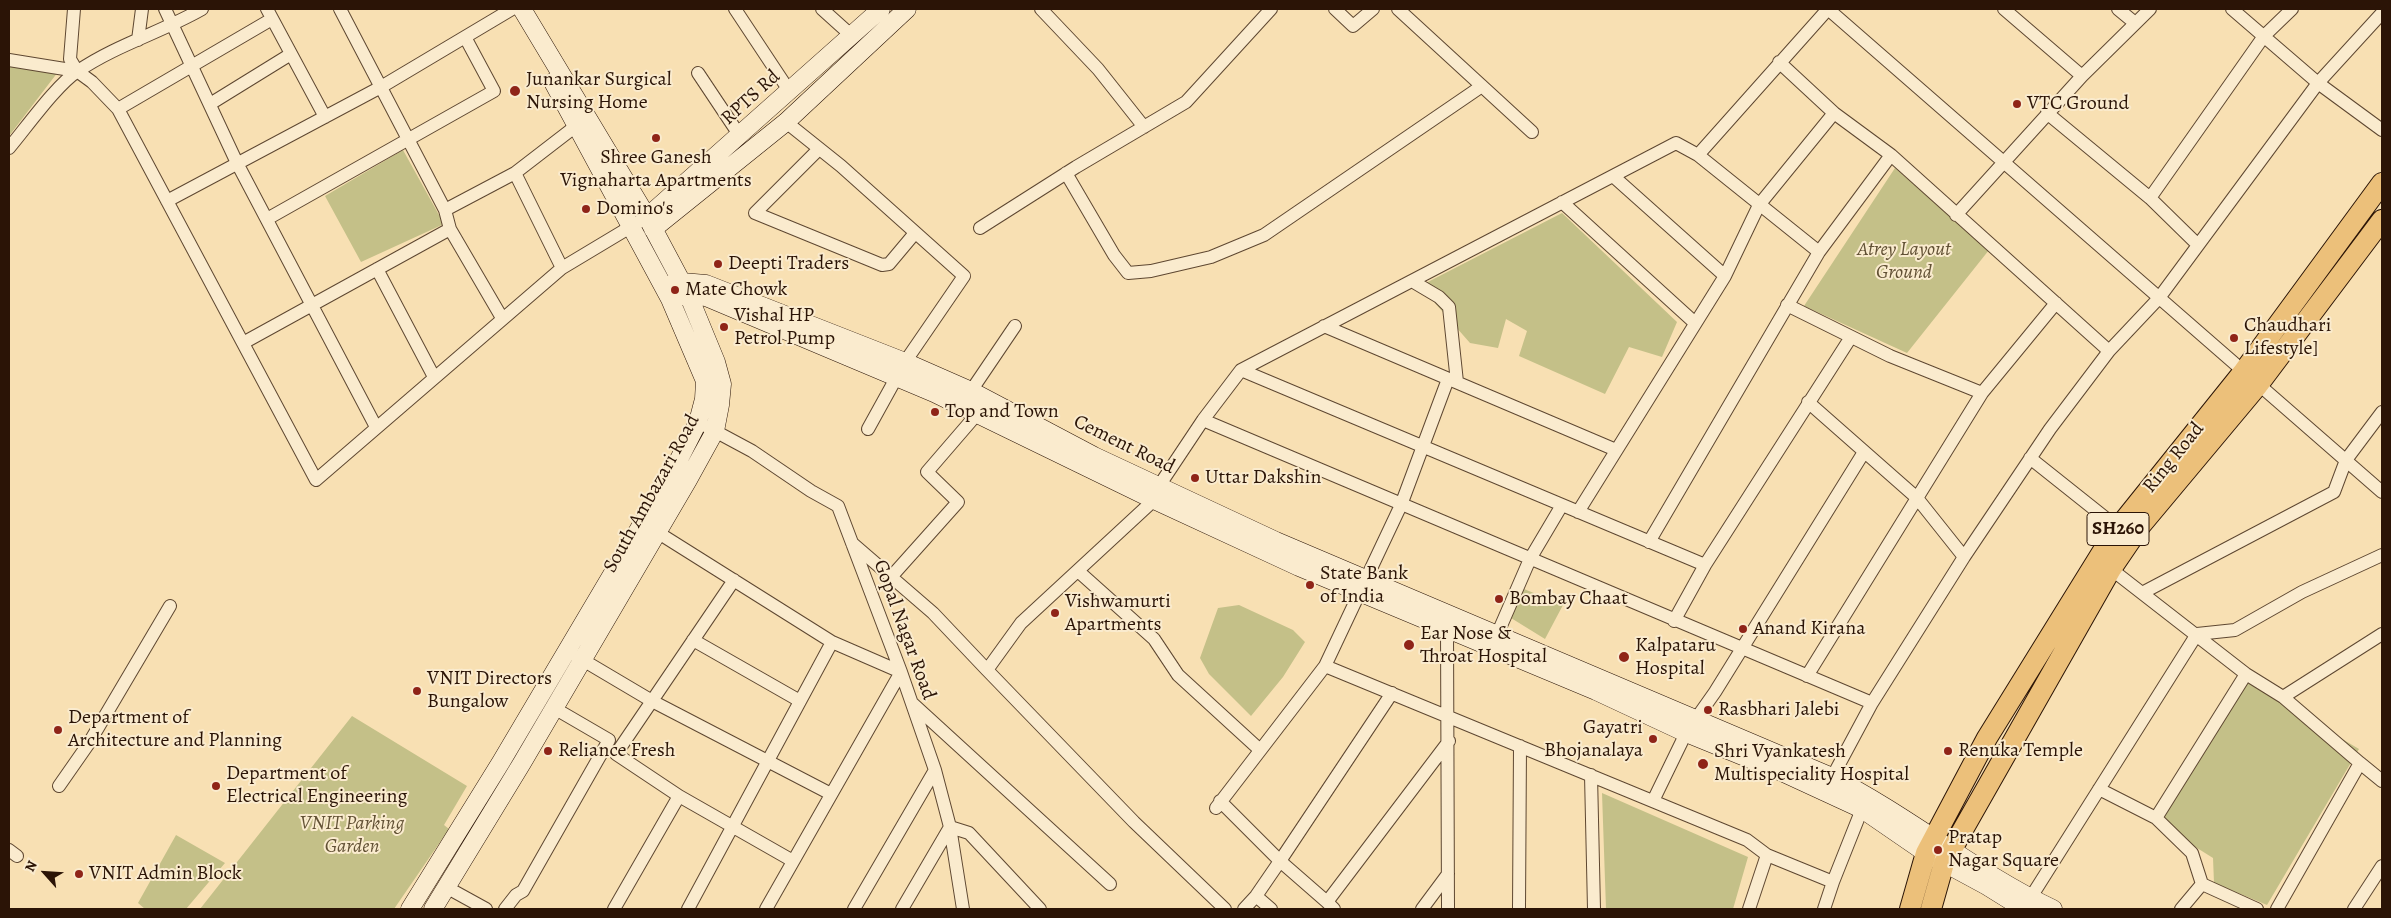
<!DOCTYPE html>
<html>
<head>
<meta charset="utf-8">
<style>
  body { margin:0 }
  #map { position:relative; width:2391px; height:918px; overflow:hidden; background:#f8e0b3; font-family:Alegreya,serif }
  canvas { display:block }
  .frame { position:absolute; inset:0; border:10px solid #2b1406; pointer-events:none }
  .north { position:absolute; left:20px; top:848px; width:50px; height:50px; -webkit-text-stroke:4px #faebce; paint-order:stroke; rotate:296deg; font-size:14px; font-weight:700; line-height:20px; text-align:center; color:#2b1406 }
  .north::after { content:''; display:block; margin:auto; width:18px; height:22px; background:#2b1406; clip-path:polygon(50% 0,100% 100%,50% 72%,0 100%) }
</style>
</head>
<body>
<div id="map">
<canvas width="2391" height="918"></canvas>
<div class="frame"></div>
<div class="north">N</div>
</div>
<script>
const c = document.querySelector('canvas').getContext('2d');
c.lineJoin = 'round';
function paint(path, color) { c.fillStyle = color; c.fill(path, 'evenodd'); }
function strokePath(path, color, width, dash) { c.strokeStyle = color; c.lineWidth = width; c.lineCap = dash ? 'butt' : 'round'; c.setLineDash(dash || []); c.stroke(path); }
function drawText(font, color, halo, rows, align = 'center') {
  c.font = font + ' Alegreya,serif'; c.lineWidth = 4; c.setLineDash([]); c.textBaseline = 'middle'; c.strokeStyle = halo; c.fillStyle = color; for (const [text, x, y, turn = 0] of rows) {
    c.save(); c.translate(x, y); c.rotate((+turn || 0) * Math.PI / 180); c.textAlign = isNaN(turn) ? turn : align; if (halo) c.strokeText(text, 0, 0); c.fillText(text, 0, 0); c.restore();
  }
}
const green = new Path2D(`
  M 9,63 L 61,68 L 9,136 Z
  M 403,150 L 444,224 L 361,262 L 325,196 Z
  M 1895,168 L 1989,250 L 1907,353 L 1804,306 Z
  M 1562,213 L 1677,322 L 1662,357 L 1629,347 L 1605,394 L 1519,356 L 1527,331 L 1506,319 L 1498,348 L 1470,343 L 1420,286 Z
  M 1524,589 L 1563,605 L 1545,639 L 1511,618 Z
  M 1239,605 L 1293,630 L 1305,642 L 1283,677 L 1251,716 L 1209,674 L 1200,658 L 1218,608 Z
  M 2241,679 L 2359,749 L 2267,905 L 2214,883 L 2213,858 L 2162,826 L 2156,825 Z
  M 352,716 L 467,786 L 444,825 L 449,829 L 394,909 L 200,909 Z
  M 1602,793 L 1748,857 L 1733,909 L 1606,909 Z
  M 176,835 L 225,863 L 186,909 L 145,909 L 138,903 Z`);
const street = new Path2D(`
  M 74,9 L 70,59 L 77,71 L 92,82 L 118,109 L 316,480 L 562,268 L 647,217
  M 165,9 L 237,163 L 376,427
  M 267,9 L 325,117
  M 340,9 L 445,210 L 450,229 L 502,318
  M 735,9 L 790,92
  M 822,9 L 852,36
  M 1041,9 L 1098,69 L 1144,127
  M 1335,9 L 1353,26 L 1373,9
  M 1398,9 L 1532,132
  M 1828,9 L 2382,492
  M 2004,9 L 2082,76
  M 2118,9 L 2135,23
  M 2232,9 L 2318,83 L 2382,130
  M 138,40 L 142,9
  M 9,60 L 77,71
  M 1779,62 L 1834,113 L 1891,155 L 2109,351
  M 698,73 L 740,136
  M 210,104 L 291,54
  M 118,109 L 272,19
  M 2047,113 L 2150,198 L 2198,245
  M 786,122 L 841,166 L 964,276 L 905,362 L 868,429
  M 9,148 C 26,128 57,84 78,71 C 116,45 162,32 202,9
  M 819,149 L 755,213 L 882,265 L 889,264 L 915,233
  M 1698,155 L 1828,9
  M 515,173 L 562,268
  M 1066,173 L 1114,255 L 1128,273 L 1151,271 L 1211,257 L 1264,235 L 1482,86
  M 1613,176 L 1725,276
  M 2150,198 L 2264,36 L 2292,9
  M 167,201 L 381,87 L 512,9
  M 1562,202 L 1695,323
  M 445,210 L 515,173 L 576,126
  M 1956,215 L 2082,76 L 2150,9
  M 267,219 L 494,91 L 465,37
  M 980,228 L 1076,167 L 1186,102 L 1271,9
  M 377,269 L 434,377
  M 1412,281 L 1439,297 L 1449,307 L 1457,382
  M 1787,305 L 1890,356 L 1982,393
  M 1324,326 L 1616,450
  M 243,343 L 450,229
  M 1241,370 L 1705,565
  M 971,391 L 1015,326
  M 1808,402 L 1917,498 L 1964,557
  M 1203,420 L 1872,703
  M 698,422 L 752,451 L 811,491 L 838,506 L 901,672 L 935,770 L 950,827 L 963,909
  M 2030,458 L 2118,528
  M 1578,512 L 1725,276 L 1759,205 L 1834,113
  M 657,532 L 832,642 L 901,672 L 766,909
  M 1649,542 L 1819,252 L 1891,155
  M 852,543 L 933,613 L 987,670 L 1021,623 L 1154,500 L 1159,486 L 1203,420 L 1241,370 L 1676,143 L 1698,155 L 1819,252
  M 2111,569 L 2246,674 L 2283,697 L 2382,634
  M 1078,571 L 1154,639 L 1178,675 L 1260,750
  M 891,577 L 958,502 L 927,472 L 977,414
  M 734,580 L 616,754 L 679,796 L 793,861
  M 2142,593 L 2334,492 L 2346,460 L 2382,412
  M 1674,621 L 1705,565 L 1851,337
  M 1447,630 L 1448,909
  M 1497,635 L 1530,559 L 1562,505
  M 693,640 L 800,701
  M 576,656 L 652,701 L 831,794
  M 1325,666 L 1747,840 L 1767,855 L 1833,882
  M 987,670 L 1134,822 L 1225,909
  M 1807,676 L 1982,393 L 2056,303
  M 2283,697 L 2360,763
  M 913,704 L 1110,884
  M 1591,775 L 1594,909
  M 1828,785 L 1872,703 L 1964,557 L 2050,429 L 2109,351 L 2159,298 L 2318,83 L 2382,13
  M 59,786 L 89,743 L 170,606
  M 2099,789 L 2156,818 L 2192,853 L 2202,884
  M 1220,801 L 1280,861 L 1256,896 L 1244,909
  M 1653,801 L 1686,733 L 1715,692 L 1864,452
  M 1216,808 L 1325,666 L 1401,505 L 1448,379
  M 2156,818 L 2246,674
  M 9,850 L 17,856
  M 446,887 L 486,909
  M 1256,896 L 1271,909
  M 1327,902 L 1280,861 L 1392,693
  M 2026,905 L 2197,634 L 2235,630 L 2302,592 L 2382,555
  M 505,909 L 516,895 L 523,891 L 609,740 L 554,708
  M 614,909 L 679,796
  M 688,909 L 832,642
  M 854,909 L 935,770
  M 902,909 L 950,827 L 969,833 L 1040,909
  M 1334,909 L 1327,902 L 1449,741
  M 1422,909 L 1448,874
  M 1519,909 L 1520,746
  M 1749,909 L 1767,855
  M 1824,909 L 1833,882 L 1862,809
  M 2181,909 L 2202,884 L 2257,909
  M 2277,909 L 2360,763 L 2382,781
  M 2354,909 L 2382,866`);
const secondary = new Path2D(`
  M 647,217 L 881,9
  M 653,229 L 786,122 L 907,9
  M 664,286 L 682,282 L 706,284 L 905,362 L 971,391 L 1094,456 L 1276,541 L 1832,777 C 1909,816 1975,872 2053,909
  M 670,299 L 688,294 L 706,297 L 934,393 L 1154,500 L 1299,567 L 1596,691 L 1686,733 L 1784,773 L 1862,809 L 1926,853 L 1987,886 L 2024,909
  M 410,909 L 501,762 L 671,475 L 698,422 L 704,399 L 705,381 L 670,299 L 553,82
  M 433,909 L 522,763 L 688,480 L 715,431 L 720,405 L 722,384 L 716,362 L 688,294 L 647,217 L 522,9`);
const primary = new Path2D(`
  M 1910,909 L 1926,853 L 1987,738 L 2114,533 L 2244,371 L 2382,183
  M 1931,909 L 1944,863 L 2111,569 L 2141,525 L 2258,385 L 2382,220`);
const markers = [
  [515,91,6,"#8f2418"],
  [2017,104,5,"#8f2418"],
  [656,138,5,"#8f2418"],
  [586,209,5,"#8f2418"],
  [718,264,5,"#8f2418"],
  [675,290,5,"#8f2418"],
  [724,327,5,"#8f2418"],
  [2234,338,5,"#8f2418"],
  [935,412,5,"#8f2418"],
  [1195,478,5,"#8f2418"],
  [1310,585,5,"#8f2418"],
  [1499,599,5,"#8f2418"],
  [1055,613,5,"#8f2418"],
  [1743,629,5,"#8f2418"],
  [1409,645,6,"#8f2418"],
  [1624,657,6,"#8f2418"],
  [417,691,5,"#8f2418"],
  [1708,710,5,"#8f2418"],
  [58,730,5,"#8f2418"],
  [1653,739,5,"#8f2418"],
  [548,751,5,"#8f2418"],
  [1948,751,5,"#8f2418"],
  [1703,764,6,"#8f2418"],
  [216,786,5,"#8f2418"],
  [1938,850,5,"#8f2418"],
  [79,874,5,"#8f2418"]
];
const shields = [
  [2118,529,62]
];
const shieldNames = [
  ["SH260",2118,529]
];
const poiNames = [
  ["Junankar Surgical",526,80],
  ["Nursing Home",526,103],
  ["VTC Ground",2027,104],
  ["Shree Ganesh",656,158,"center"],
  ["Vignaharta Apartments",656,181,"center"],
  ["Domino's",596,209],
  ["Deepti Traders",728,264],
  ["Mate Chowk",685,290],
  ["Vishal HP",734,316],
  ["Petrol Pump",734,339],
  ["Chaudhari",2244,326],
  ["Lifestyle]",2244,349],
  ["Top and Town",945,412],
  ["Uttar Dakshin",1205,478],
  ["State Bank",1320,574],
  ["of India",1320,597],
  ["Bombay Chaat",1509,599],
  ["Vishwamurti",1065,602],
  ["Apartments",1065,625],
  ["Anand Kirana",1753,629],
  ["Ear Nose &",1420,634],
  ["Throat Hospital",1420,657],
  ["Kalpataru",1635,646],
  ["Hospital",1635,669],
  ["VNIT Directors",427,679],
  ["Bungalow",427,702],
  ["Rasbhari Jalebi",1718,710],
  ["Department of",68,718],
  ["Architecture and Planning",68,741],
  ["Gayatri",1643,728,"right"],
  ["Bhojanalaya",1643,751,"right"],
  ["Reliance Fresh",558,751],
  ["Renuka Temple",1958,751],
  ["Shri Vyankatesh",1714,752],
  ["Multispeciality Hospital",1714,775],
  ["Department of",226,774],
  ["Electrical Engineering",226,797],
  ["Pratap",1948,838],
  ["Nagar Square",1948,861],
  ["VNIT Admin Block",89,874]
];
const streetNames = [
  ["RPTS Rd",751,98,-42],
  ["Cement Road",1124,445,26],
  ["Ring Road",2174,458,-51],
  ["South Ambazari Road",652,494,-61],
  ["Gopal Nagar Road",904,630,70]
];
const parkNames = [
  ["Atrey Layout",1904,250],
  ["Ground",1904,273],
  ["VNIT Parking",352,824],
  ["Garden",352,847]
];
paint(green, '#c4c088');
strokePath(street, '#5e4731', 14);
strokePath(secondary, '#2b1406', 19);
strokePath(primary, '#2b1406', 22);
strokePath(street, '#faebce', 12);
strokePath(secondary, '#faebce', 18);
strokePath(primary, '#ecc07a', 20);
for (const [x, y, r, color] of markers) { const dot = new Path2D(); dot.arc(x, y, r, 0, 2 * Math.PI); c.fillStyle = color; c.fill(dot); strokePath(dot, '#faebce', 2); }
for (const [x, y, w] of shields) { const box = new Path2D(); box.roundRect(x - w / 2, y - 16.5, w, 33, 4); c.fillStyle = '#faebce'; c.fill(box); strokePath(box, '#2b1406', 1); }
drawText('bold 19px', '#2b1406', null, shieldNames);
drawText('20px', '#2b1406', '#faebce', poiNames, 'left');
drawText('20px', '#2b1406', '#faebce', streetNames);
drawText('italic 20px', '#615034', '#faebce', parkNames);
</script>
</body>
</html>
